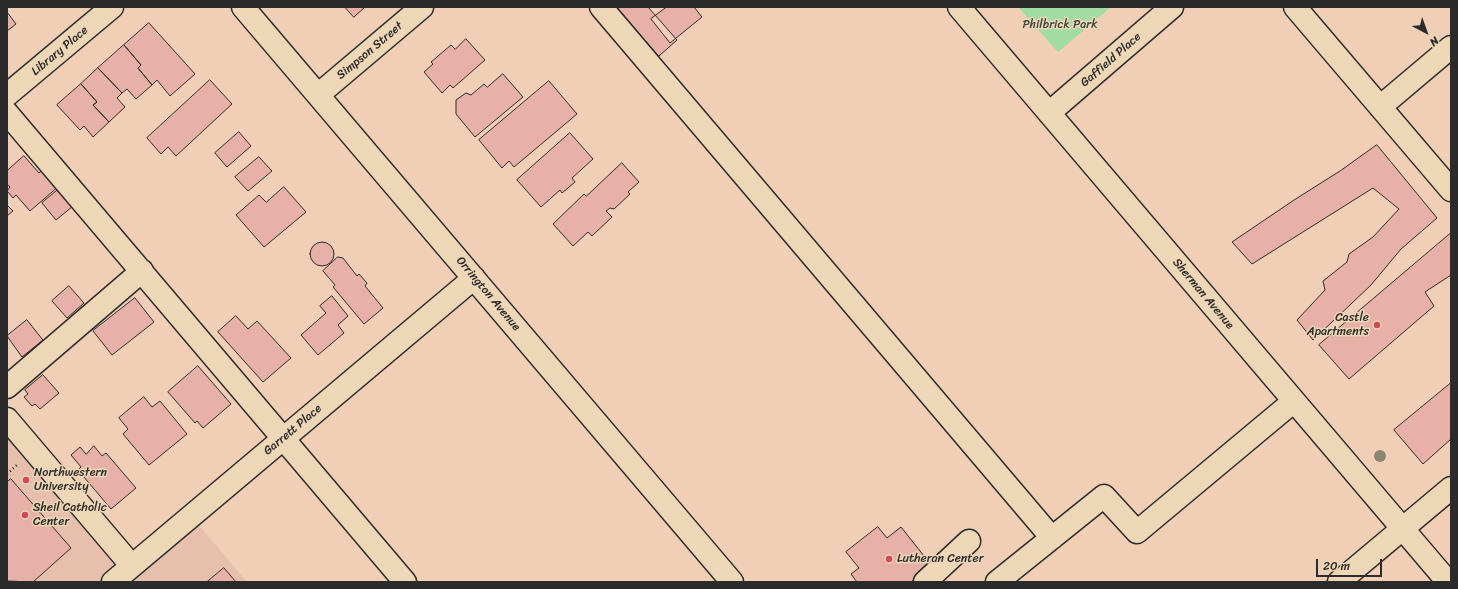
<!DOCTYPE html>
<html>
<head>
<meta charset="utf-8">
<style>
  body { margin:0 }
  #map { position:relative; width:1458px; height:589px; overflow:hidden; background:#f1cfb6; font-family:Sriracha,sans-serif }
  canvas { display:block }
  .frame { position:absolute; inset:0; border:8px solid #2b2b2b; pointer-events:none }
  .north { position:absolute; left:1406px; top:12px; width:40px; height:40px; -webkit-text-stroke:3px #eed7b7; paint-order:stroke; rotate:139deg; font-size:11px; font-weight:700; line-height:16px; text-align:center; color:#2b2b2b }
  .north::after { content:''; display:block; margin:auto; width:14px; height:18px; background:#2b2b2b; clip-path:polygon(50% 0,100% 100%,50% 72%,0 100%) }
  .scale { position:absolute; left:1316px; top:559px; width:66px; height:18px; box-sizing:border-box; border:2px solid #2b2b2b; border-top:0; padding-left:5px; font-size:12px; line-height:14px; white-space:nowrap; color:#2b2b2b; -webkit-text-stroke:3px #eed7b7; paint-order:stroke }
</style>
</head>
<body>
<div id="map">
<canvas width="1458" height="589"></canvas>
<div class="frame"></div>
<div class="north">N</div>
<div class="scale">20 m</div>
</div>
<script>
const c = document.querySelector('canvas').getContext('2d');
c.lineJoin = 'round';
function paint(path, color) { c.fillStyle = color; c.fill(path, 'evenodd'); }
function strokePath(path, color, width, dash) { c.strokeStyle = color; c.lineWidth = width; c.lineCap = dash ? 'butt' : 'round'; c.setLineDash(dash || []); c.stroke(path); }
function drawText(font, color, halo, rows, align = 'center') {
  c.font = font + ' Sriracha,sans-serif'; c.lineWidth = 3; c.setLineDash([]); c.textBaseline = 'middle'; c.strokeStyle = halo; c.fillStyle = color; for (const [text, x, y, turn = 0] of rows) {
    c.save(); c.translate(x, y); c.rotate((+turn || 0) * Math.PI / 180); c.textAlign = isNaN(turn) ? turn : align; if (halo) c.strokeText(text, 0, 0); c.fillText(text, 0, 0); c.restore();
  }
}
const built = new Path2D(`
  M 7,436 L 130,580 L 198,524 L 247,582 L 7,582 Z`);
const green = new Path2D(`
  M 1018,7 L 1111,7 L 1058,52 Z`);
const building = new Path2D(`
  M 345,7 L 365,7 L 354,17 Z
  M 617,7 L 648,7 L 677,40 L 659,56 Z
  M 667,7 L 694,7 L 702,17 L 670,43 L 651,19 Z
  M 7,12 L 16,24 L 7,31 Z
  M 149,23 L 195,74 L 170,96 L 157,80 L 152,85 L 138,68 L 141,65 L 124,45 Z
  M 466,39 L 485,60 L 453,88 L 450,85 L 442,93 L 424,72 L 433,64 L 431,62 L 451,45 L 455,49 Z
  M 124,45 L 141,65 L 138,68 L 152,85 L 136,99 L 127,89 L 122,93 L 98,68 Z
  M 98,68 L 122,93 L 117,98 L 125,107 L 109,122 L 93,105 L 97,102 L 81,84 Z
  M 503,74 L 523,97 L 475,137 L 456,114 L 456,100 L 466,93 L 471,95 L 484,84 L 487,87 Z
  M 210,80 L 232,104 L 176,156 L 168,147 L 161,154 L 147,138 Z
  M 549,81 L 577,114 L 514,167 L 509,161 L 502,168 L 479,140 Z
  M 81,84 L 97,102 L 93,105 L 109,122 L 93,137 L 84,126 L 80,130 L 57,105 Z
  M 239,132 L 251,146 L 227,167 L 215,153 Z
  M 570,133 L 593,159 L 572,178 L 575,182 L 562,193 L 560,190 L 541,207 L 517,180 Z
  M 1377,145 L 1437,218 L 1401,249 L 1371,285 L 1313,340 L 1297,320 L 1325,290 L 1323,281 L 1347,262 L 1349,254 L 1373,237 L 1399,209 L 1373,188 L 1252,264 L 1232,242 L 1294,200 L 1340,171 Z
  M 24,156 L 39,173 L 44,168 L 59,186 L 30,211 L 16,195 L 13,198 L 7,191 L 10,187 L 7,184 L 7,171 Z
  M 259,157 L 272,171 L 248,191 L 235,177 Z
  M 622,163 L 639,182 L 628,192 L 630,194 L 614,209 L 610,208 L 606,211 L 612,217 L 592,236 L 588,232 L 573,246 L 553,224 L 584,194 L 586,196 Z
  M 284,187 L 306,212 L 264,247 L 236,215 L 259,195 L 266,202 Z
  M 59,189 L 73,206 L 56,220 L 42,203 Z
  M 7,205 L 13,211 L 7,216 Z
  M 1451,233 L 1451,275 L 1425,292 L 1434,306 L 1349,379 L 1319,345 Z
  M310 254a12 12 0 1 1 24 0a12 12 0 1 1-24 0Z
  M 338,257 L 343,258 L 357,276 L 359,274 L 367,283 L 365,286 L 383,308 L 364,324 L 333,287 L 335,285 L 323,271 Z
  M 69,286 L 84,303 L 67,318 L 52,301 Z
  M 332,296 L 348,316 L 338,325 L 344,333 L 318,355 L 301,335 L 326,313 L 320,306 Z
  M 135,298 L 154,322 L 112,355 L 93,331 Z
  M 236,316 L 248,329 L 257,321 L 291,358 L 263,382 L 218,332 Z
  M 27,320 L 43,340 L 22,357 L 7,336 Z
  M 198,366 L 231,404 L 203,428 L 197,421 L 195,423 L 168,392 Z
  M 43,375 L 59,393 L 40,409 L 35,404 L 32,406 L 24,397 L 28,394 L 25,390 Z
  M 1451,383 L 1451,439 L 1423,464 L 1394,430 Z
  M 144,397 L 152,407 L 160,401 L 187,434 L 149,465 L 123,434 L 128,429 L 119,418 Z
  M 94,446 L 102,456 L 106,453 L 136,488 L 111,509 L 78,470 L 81,467 L 71,455 L 80,447 L 86,454 Z
  M 11,479 L 71,548 L 33,582 L 7,581 L 7,482 Z
  M 878,527 L 887,538 L 901,527 L 932,566 L 911,582 L 857,582 L 851,574 L 859,568 L 846,552 Z
  M 224,568 L 236,582 L 207,582 Z`);
const path = new Path2D(`
  M 7,474 L 17,465`);
const minor = new Path2D(`
  M 243,7 L 732,582
  M 601,7 L 1052,538
  M 959,7 L 1448,582
  M 1295,7 L 1451,190
  M 7,95 L 112,7
  M 318,95 L 422,7
  M 1380,107 L 1451,47
  M 7,113 L 405,582
  M 1049,113 L 1172,7
  M 7,387 L 142,271
  M 7,419 L 132,566
  M 113,582 L 474,278
  M 925,582 L 969,541
  M 997,582 L 1104,496 L 1137,532 L 1294,401
  M 1339,582 L 1451,488`);
const trees = [
  [1380,456]
];
const markers = [
  [1377,325,4,"#d1495b"],
  [26,480,4,"#d1495b"],
  [25,515,4,"#d1495b"],
  [889,559,4,"#d1495b"]
];
const parkNames = [
  ["Philbrick Park",1060,25]
];
const streetNames = [
  ["Library Place",60,51,-40],
  ["Simpson Street",370,51,-40],
  ["Gaffield Place",1111,60,-41],
  ["Orrington Avenue",488,294,50],
  ["Sherman Avenue",1203,294,50],
  ["Garrett Place",293,430,-40]
];
const poiNames = [
  ["Castle",1369,318,"right"],
  ["Apartments",1369,332,"right"],
  ["Northwestern",34,473],
  ["University",34,487],
  ["Sheil Catholic",33,508],
  ["Center",33,522],
  ["Lutheran Center",897,559]
];
paint(built, '#e6c0ad');
paint(green, '#a0dca3');
paint(building, '#e8b1a8');
strokePath(building, '#2b2b2b', 1);
strokePath(minor, '#2b2b2b', 25);
strokePath(path, '#2b2b2b', 2.5, [1, 3]);
strokePath(minor, '#eed7b7', 22);
c.fillStyle = '#8e8473';
for (const [x, y] of trees) { c.beginPath(); c.arc(x, y, 6, 0, 2 * Math.PI); c.fill(); }
for (const [x, y, r, color] of markers) { const dot = new Path2D(); dot.arc(x, y, r, 0, 2 * Math.PI); c.fillStyle = color; c.fill(dot); strokePath(dot, '#eed7b7', 1.5); }
drawText('12px', '#3d463d', '#eed7b7', parkNames);
drawText('12px', '#2b2b2b', '#eed7b7', streetNames);
drawText('12px', '#2b2b2b', '#eed7b7', poiNames, 'left');
</script>
</body>
</html>
